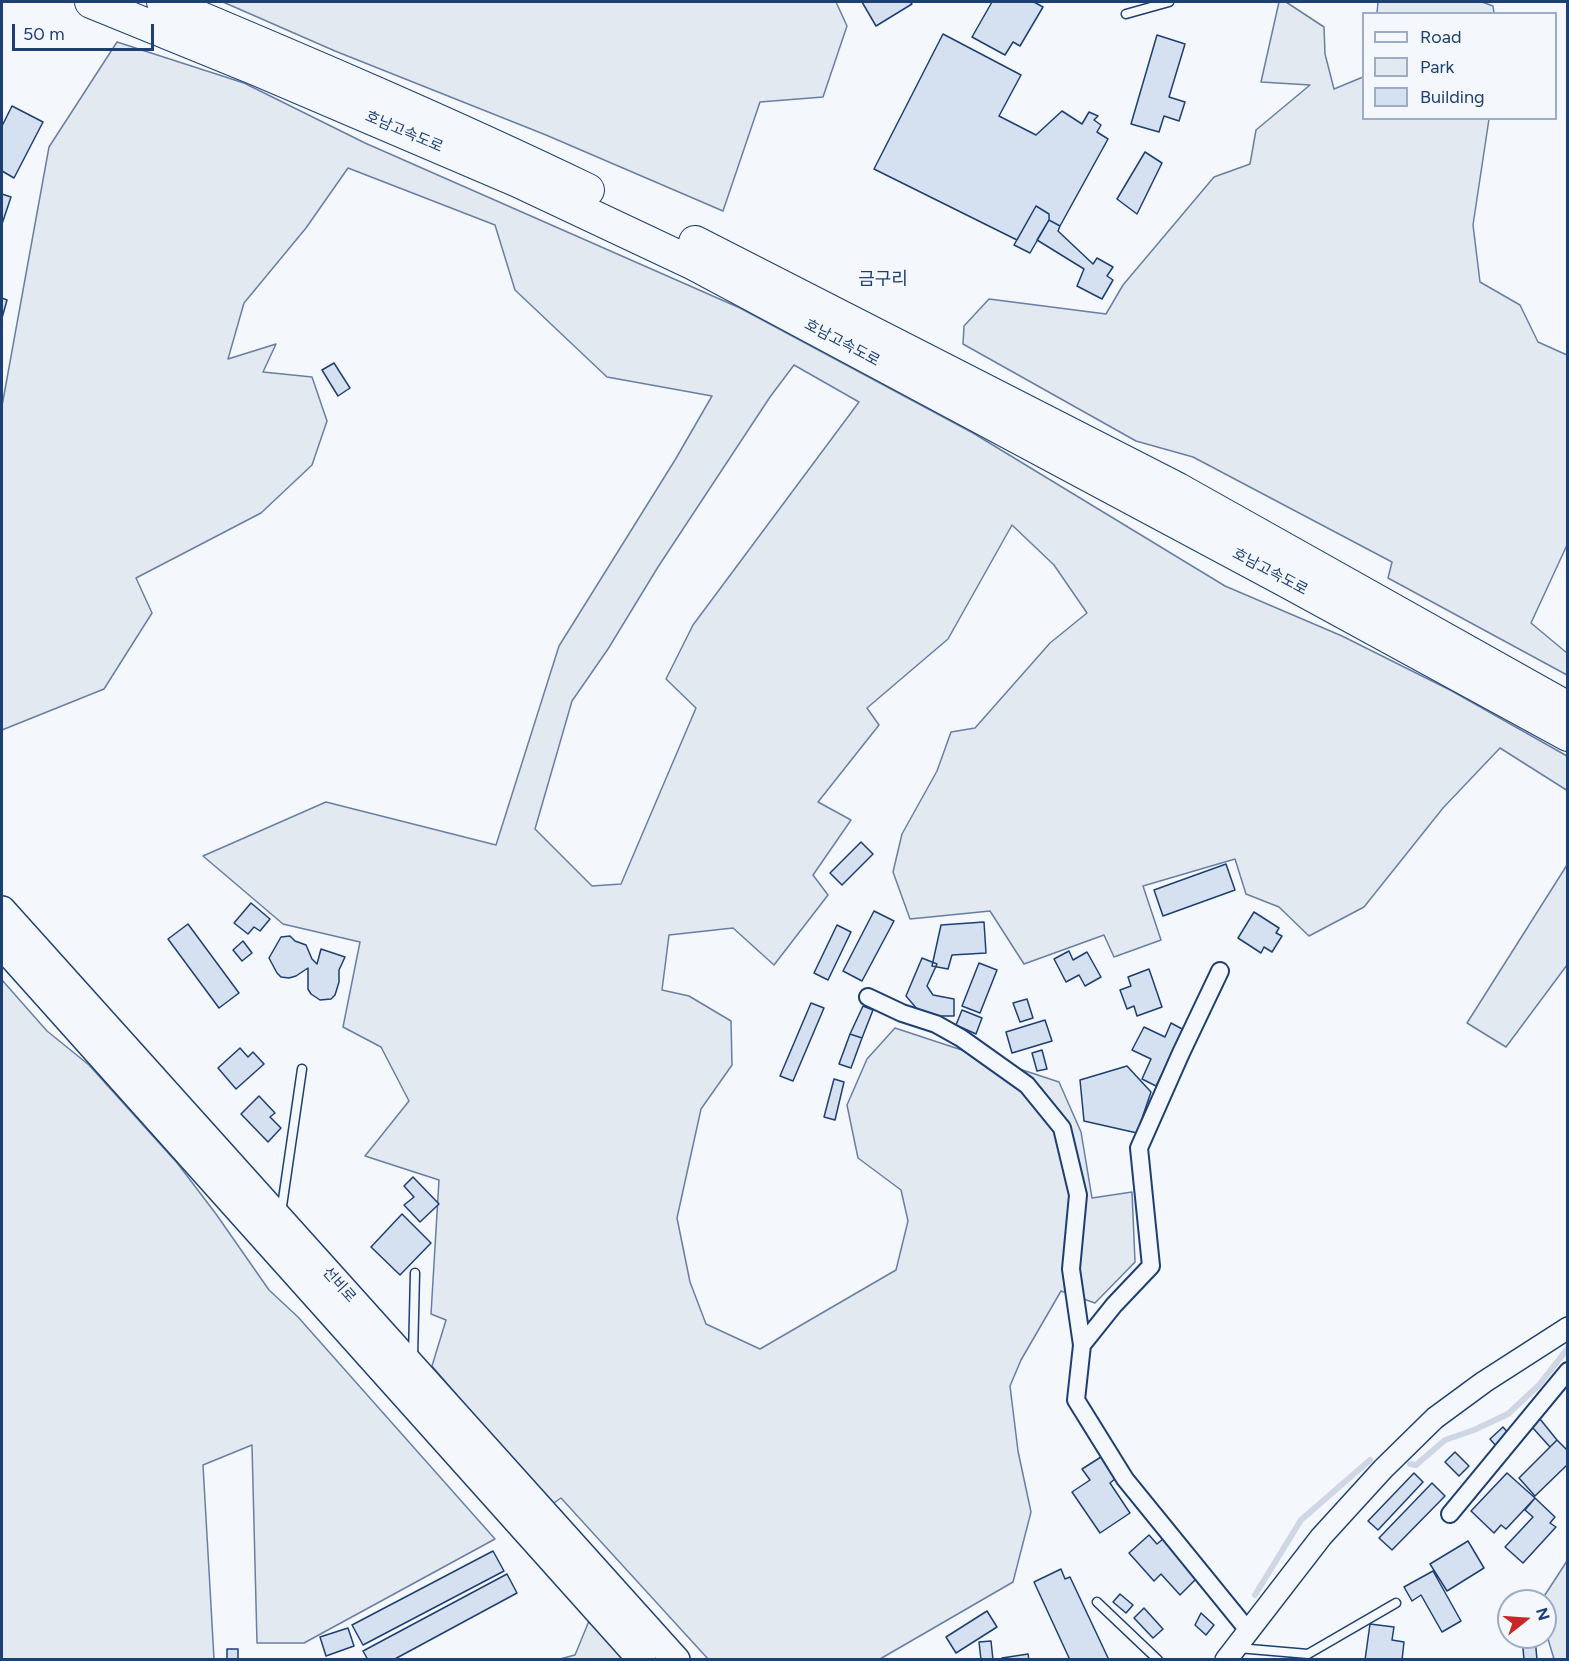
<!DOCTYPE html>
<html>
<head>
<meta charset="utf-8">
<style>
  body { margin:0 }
  #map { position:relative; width:1569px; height:1661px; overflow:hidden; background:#f4f7fb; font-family:Figtree,sans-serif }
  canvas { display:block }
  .frame { position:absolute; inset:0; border:3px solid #1d3f73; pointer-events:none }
  .legend { position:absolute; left:1362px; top:12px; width:195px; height:108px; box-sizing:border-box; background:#f4f7fb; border:2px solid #9eadc5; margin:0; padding:8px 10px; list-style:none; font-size:18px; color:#1d3f73 }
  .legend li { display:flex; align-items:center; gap:12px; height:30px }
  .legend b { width:30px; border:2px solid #9eadc5 }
  .north { position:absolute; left:1497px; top:1589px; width:60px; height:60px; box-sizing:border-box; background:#f4f7fb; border:2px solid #9eadc5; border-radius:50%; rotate:73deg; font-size:16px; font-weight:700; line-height:24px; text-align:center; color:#1d3f73 }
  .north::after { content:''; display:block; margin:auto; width:21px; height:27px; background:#c62828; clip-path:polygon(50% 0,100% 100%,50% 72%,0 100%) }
  .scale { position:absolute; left:12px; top:24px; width:142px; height:27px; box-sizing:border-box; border:3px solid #1d3f73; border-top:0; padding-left:8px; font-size:18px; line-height:21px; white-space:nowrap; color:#1d3f73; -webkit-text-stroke:4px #f4f7fb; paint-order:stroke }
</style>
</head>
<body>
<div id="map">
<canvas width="1569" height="1661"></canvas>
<div class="frame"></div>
<ul class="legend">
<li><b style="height:8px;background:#f4f7fb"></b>Road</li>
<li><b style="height:16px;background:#e3e9f0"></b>Park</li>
<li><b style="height:16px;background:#d5e0f0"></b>Building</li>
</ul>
<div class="north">N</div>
<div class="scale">50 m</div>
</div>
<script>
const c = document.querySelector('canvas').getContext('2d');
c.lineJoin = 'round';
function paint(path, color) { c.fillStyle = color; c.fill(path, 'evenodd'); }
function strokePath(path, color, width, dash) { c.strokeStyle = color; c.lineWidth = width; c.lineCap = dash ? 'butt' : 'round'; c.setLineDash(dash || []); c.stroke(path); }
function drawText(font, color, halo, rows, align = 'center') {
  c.font = font + ' Figtree,"Noto Sans KR",sans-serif'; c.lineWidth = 4.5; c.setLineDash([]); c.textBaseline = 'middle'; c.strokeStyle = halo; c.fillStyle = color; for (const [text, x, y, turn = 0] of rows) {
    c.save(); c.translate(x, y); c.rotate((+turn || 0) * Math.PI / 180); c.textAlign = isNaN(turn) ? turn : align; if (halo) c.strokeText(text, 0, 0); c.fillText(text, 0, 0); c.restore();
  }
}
const green = new Path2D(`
  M 223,2 L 836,2 L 847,26 L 823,97 L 760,102 L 723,211 L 546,135 L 335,51 Z
  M 1279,2 L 1286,2 L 1324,27 L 1325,54 L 1334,89 L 1363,77 L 1364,118 L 1489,119 L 1473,225 L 1480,282 L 1520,305 L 1538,342 L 1567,355 L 1567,545 L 1531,623 L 1567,653 L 1567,675 L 1388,578 L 1392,562 L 1193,457 L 1136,441 L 963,344 L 964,326 L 989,299 L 1106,314 L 1123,285 L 1214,177 L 1250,164 L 1256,130 L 1310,85 L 1261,82 Z
  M 1378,2 L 1482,2 L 1493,6 L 1494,13 L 1377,13 Z
  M 117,42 L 244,83 L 365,143 L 740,308 L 973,433 L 1225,586 L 1342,636 L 1452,691 L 1567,756 L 1568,791 L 1500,748 L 1443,808 L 1364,907 L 1309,936 L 1279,907 L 1246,894 L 1235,859 L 1143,886 L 1161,940 L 1114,957 L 1104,935 L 1024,964 L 990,911 L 910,919 L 893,872 L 902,834 L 937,771 L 951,732 L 975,728 L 1050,643 L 1087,613 L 1054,565 L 1012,525 L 948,639 L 867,708 L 879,725 L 818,802 L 851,820 L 813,875 L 828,895 L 774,965 L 733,928 L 669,935 L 662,990 L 689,996 L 731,1021 L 732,1065 L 701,1109 L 677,1218 L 690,1282 L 706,1324 L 760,1349 L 896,1270 L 908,1221 L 901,1190 L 858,1158 L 847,1105 L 867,1059 L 895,1028 L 1059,1082 L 1081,1132 L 1092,1198 L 1132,1192 L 1135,1262 L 1095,1303 L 1061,1291 L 1021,1360 L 1010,1386 L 1018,1451 L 1031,1512 L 1013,1582 L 880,1659 L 709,1660 L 561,1498 L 551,1505 L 432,1366 L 446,1320 L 431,1314 L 439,1180 L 365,1156 L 409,1101 L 381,1047 L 343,1027 L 360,942 L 283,924 L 203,856 L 326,802 L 496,845 L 559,646 L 675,460 L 712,396 L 607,377 L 515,290 L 495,225 L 348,168 L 306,228 L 244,303 L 228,359 L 276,344 L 263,372 L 312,377 L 327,421 L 312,465 L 261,513 L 136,578 L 152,613 L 104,689 L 2,730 L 2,406 L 49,147 ZM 794,365 L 859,402 L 693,625 L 666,679 L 696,708 L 621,884 L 592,886 L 535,829 L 572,701 L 608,649 L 658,567 L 770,397 Z
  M 1567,865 L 1567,965 L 1506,1047 L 1467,1023 Z
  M 2,980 L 47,1031 L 89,1065 L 178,1164 L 216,1214 L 269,1290 L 298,1317 L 495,1539 L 304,1643 L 257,1643 L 252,1445 L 203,1465 L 214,1659 L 2,1659 Z
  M 1567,1561 L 1567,1659 L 1554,1659 L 1545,1629 L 1545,1601 L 1541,1601 Z
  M 589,1621 L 624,1659 L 556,1660 L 575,1655 Z`);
const stream = new Path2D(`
  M 1410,1464 L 1416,1465 L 1445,1440 L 1474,1430 L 1508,1414 L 1539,1385 L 1568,1348
  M 1255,1595 L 1301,1520 L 1370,1460`);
const building = new Path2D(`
  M 862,2 L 910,2 L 912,4 L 876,26 Z
  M 992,2 L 1034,2 L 1043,7 L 1020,46 L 1013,42 L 1005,55 L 972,37 Z
  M 943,34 L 1021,75 L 999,116 L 1036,135 L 1062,111 L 1082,124 L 1089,112 L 1098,116 L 1094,120 L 1101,125 L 1097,132 L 1108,139 L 1060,226 L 1049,220 L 1049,214 L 1036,206 L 1017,240 L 874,169 Z
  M 1157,35 L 1185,44 L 1169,97 L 1185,102 L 1179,121 L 1164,116 L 1159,132 L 1131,124 Z
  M 12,106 L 43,122 L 14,178 L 2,171 L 2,126 Z
  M 1145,152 L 1162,163 L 1137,214 L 1117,199 Z
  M 2,194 L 11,197 L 2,224 Z
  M 1036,206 L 1049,214 L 1049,220 L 1030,253 L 1014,245 Z
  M 1049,220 L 1060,226 L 1058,231 L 1093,264 L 1097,258 L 1113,267 L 1107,276 L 1113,280 L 1102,299 L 1077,286 L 1084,269 L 1037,240 Z
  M 2,298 L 7,300 L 2,318 Z
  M 334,363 L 350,388 L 338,396 L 322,370 Z
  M 861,842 L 873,854 L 842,885 L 830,873 Z
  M 1226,864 L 1235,890 L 1163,916 L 1154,890 Z
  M 251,903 L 270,919 L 260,931 L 254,927 L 248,934 L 234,923 Z
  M 874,911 L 894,921 L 862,981 L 843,971 Z
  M 1254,912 L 1279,928 L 1276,933 L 1282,936 L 1272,952 L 1264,947 L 1261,953 L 1238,938 Z
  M 984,922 L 986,953 L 952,955 L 948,969 L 932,966 L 941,925 Z
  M 188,924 L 239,993 L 219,1008 L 168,939 Z
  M 837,925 L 851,932 L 828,980 L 814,973 Z
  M 290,936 L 295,941 L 306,945 L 312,959 L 317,964 L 321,949 L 345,957 L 339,970 L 339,982 L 335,995 L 331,999 L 320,1000 L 311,994 L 308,989 L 308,968 L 296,976 L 289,978 L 281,977 L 277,973 L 269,958 L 281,937 Z
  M 243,941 L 252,953 L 242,961 L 233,950 Z
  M 1069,951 L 1073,960 L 1087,952 L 1101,977 L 1085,986 L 1079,975 L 1066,982 L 1054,959 Z
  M 922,958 L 937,964 L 927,986 L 933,995 L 954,999 L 954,1016 L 923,1016 L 906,996 Z
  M 979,963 L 997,970 L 980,1013 L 962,1006 Z
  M 1149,969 L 1162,1007 L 1137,1016 L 1134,1006 L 1127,1009 L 1120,990 L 1131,986 L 1128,977 Z
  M 1027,999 L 1033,1018 L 1020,1022 L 1013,1003 Z
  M 811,1003 L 824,1008 L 793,1081 L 780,1076 Z
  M 863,1006 L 873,1010 L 862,1038 L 850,1034 Z
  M 962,1010 L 982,1018 L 976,1034 L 956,1025 Z
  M 1045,1020 L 1052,1041 L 1012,1053 L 1006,1032 Z
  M 1171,1023 L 1184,1030 L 1156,1086 L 1142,1079 L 1151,1059 L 1132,1050 L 1144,1027 L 1165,1037 Z
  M 850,1034 L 862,1038 L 851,1068 L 839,1064 Z
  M 240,1048 L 248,1057 L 253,1052 L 264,1064 L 236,1089 L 218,1068 Z
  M 1042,1050 L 1047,1069 L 1037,1071 L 1032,1053 Z
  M 1127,1066 L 1151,1092 L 1137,1133 L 1084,1121 L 1080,1080 Z
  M 834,1079 L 844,1082 L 835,1120 L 824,1117 Z
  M 259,1096 L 275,1113 L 270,1117 L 281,1128 L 268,1142 L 241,1114 Z
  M 413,1177 L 439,1204 L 420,1222 L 404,1205 L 414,1197 L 404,1186 Z
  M 402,1214 L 431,1243 L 400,1275 L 371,1247 Z
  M 1540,1419 L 1557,1440 L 1550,1447 L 1532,1427 Z
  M 1503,1427 L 1509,1434 L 1496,1446 L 1490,1439 Z
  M 1557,1440 L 1568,1451 L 1568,1464 L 1535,1496 L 1519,1478 Z
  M 1455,1452 L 1469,1466 L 1459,1476 L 1445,1462 Z
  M 1101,1457 L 1115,1479 L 1110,1483 L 1130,1513 L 1100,1533 L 1072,1492 L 1090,1480 L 1082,1469 Z
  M 1414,1473 L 1423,1482 L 1378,1530 L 1368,1521 Z
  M 1507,1473 L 1535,1498 L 1506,1529 L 1501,1525 L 1494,1533 L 1471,1511 Z
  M 1432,1483 L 1445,1496 L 1392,1550 L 1379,1538 Z
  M 1535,1498 L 1555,1517 L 1550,1523 L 1556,1527 L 1523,1563 L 1505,1547 L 1533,1517 L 1525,1510 Z
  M 1149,1535 L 1157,1544 L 1163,1539 L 1198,1577 L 1180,1595 L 1161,1574 L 1154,1581 L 1129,1553 Z
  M 1468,1541 L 1484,1568 L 1447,1591 L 1430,1564 Z
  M 493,1551 L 504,1571 L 363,1645 L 352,1625 Z
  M 1061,1569 L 1065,1579 L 1070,1577 L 1109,1660 L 1070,1660 L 1034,1582 Z
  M 1433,1571 L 1461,1621 L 1442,1632 L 1421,1595 L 1412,1601 L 1404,1587 Z
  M 507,1574 L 517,1593 L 393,1660 L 368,1660 L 363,1651 Z
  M 1120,1594 L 1133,1605 L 1126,1613 L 1113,1602 Z
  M 1144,1608 L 1163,1629 L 1153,1638 L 1134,1618 Z
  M 987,1611 L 997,1627 L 956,1653 L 946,1637 Z
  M 1201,1613 L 1214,1625 L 1206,1635 L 1195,1625 Z
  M 1370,1624 L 1394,1627 L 1392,1640 L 1404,1642 L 1402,1660 L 1365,1660 Z
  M 348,1628 L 354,1646 L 326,1656 L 320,1637 Z
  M 1522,1637 L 1535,1637 L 1537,1660 L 1524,1660 Z
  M 991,1641 L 993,1660 L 981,1660 L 979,1642 Z
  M 227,1649 L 238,1649 L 238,1660 L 227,1660 Z
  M 1028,1654 L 1029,1660 L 1002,1660 L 1002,1658 Z`);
const service = new Path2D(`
  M 1126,14 L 1169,2
  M 281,1213 L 302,1069
  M 413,1357 L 415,1273
  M 1097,1602 L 1158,1660
  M 1238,1648 L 1308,1654 L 1396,1603`);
const minor = new Path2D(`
  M 868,997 L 902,1013 L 936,1024 L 961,1038 L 1027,1085 L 1062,1128 L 1078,1195 L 1071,1269 L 1082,1345 L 1076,1400 L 1125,1479 L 1247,1629
  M 1082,1345 L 1114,1305 L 1151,1266 L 1139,1148 L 1181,1053 L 1220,971
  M 1450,1514 L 1568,1371`);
const tertiary = new Path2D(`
  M 1226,1660 L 1321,1537 L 1383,1469 L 1435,1418 L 1484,1382 L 1568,1328`);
const primary = new Path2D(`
  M 2,910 L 676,1660
  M 2,945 L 642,1660`);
const motorway = new Path2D(`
  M 91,2 L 258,70 L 518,181 L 692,263 L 1284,580 L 1568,735
  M 163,2 C 306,62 449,123 588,190
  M 695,242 L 1178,489 L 1568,708`);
const streetNames = [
  ["호남고속도로",404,132,23],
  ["호남고속도로",842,343,28],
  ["호남고속도로",1270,572,28],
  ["선비로",339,1285,48]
];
const quarterNames = [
  ["금구리",883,280]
];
paint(green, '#e3e9f0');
strokePath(green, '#687fa3', 1.5);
strokePath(stream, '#cfd7e4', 6);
paint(building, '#d5e0f0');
strokePath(building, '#1d3f73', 1.5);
strokePath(service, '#1d3f73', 11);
strokePath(minor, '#1d3f73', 20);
strokePath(tertiary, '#1d3f73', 24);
strokePath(primary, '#1d3f73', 30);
strokePath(motorway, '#1d3f73', 34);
strokePath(service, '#f4f7fb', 8);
strokePath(minor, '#f4f7fb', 16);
strokePath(tertiary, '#f4f7fb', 21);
strokePath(primary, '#f4f7fb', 27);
strokePath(motorway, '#f4f7fb', 32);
drawText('15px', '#1d3f73', '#f4f7fb', streetNames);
drawText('18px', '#1d3f73', '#f4f7fb', quarterNames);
</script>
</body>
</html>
